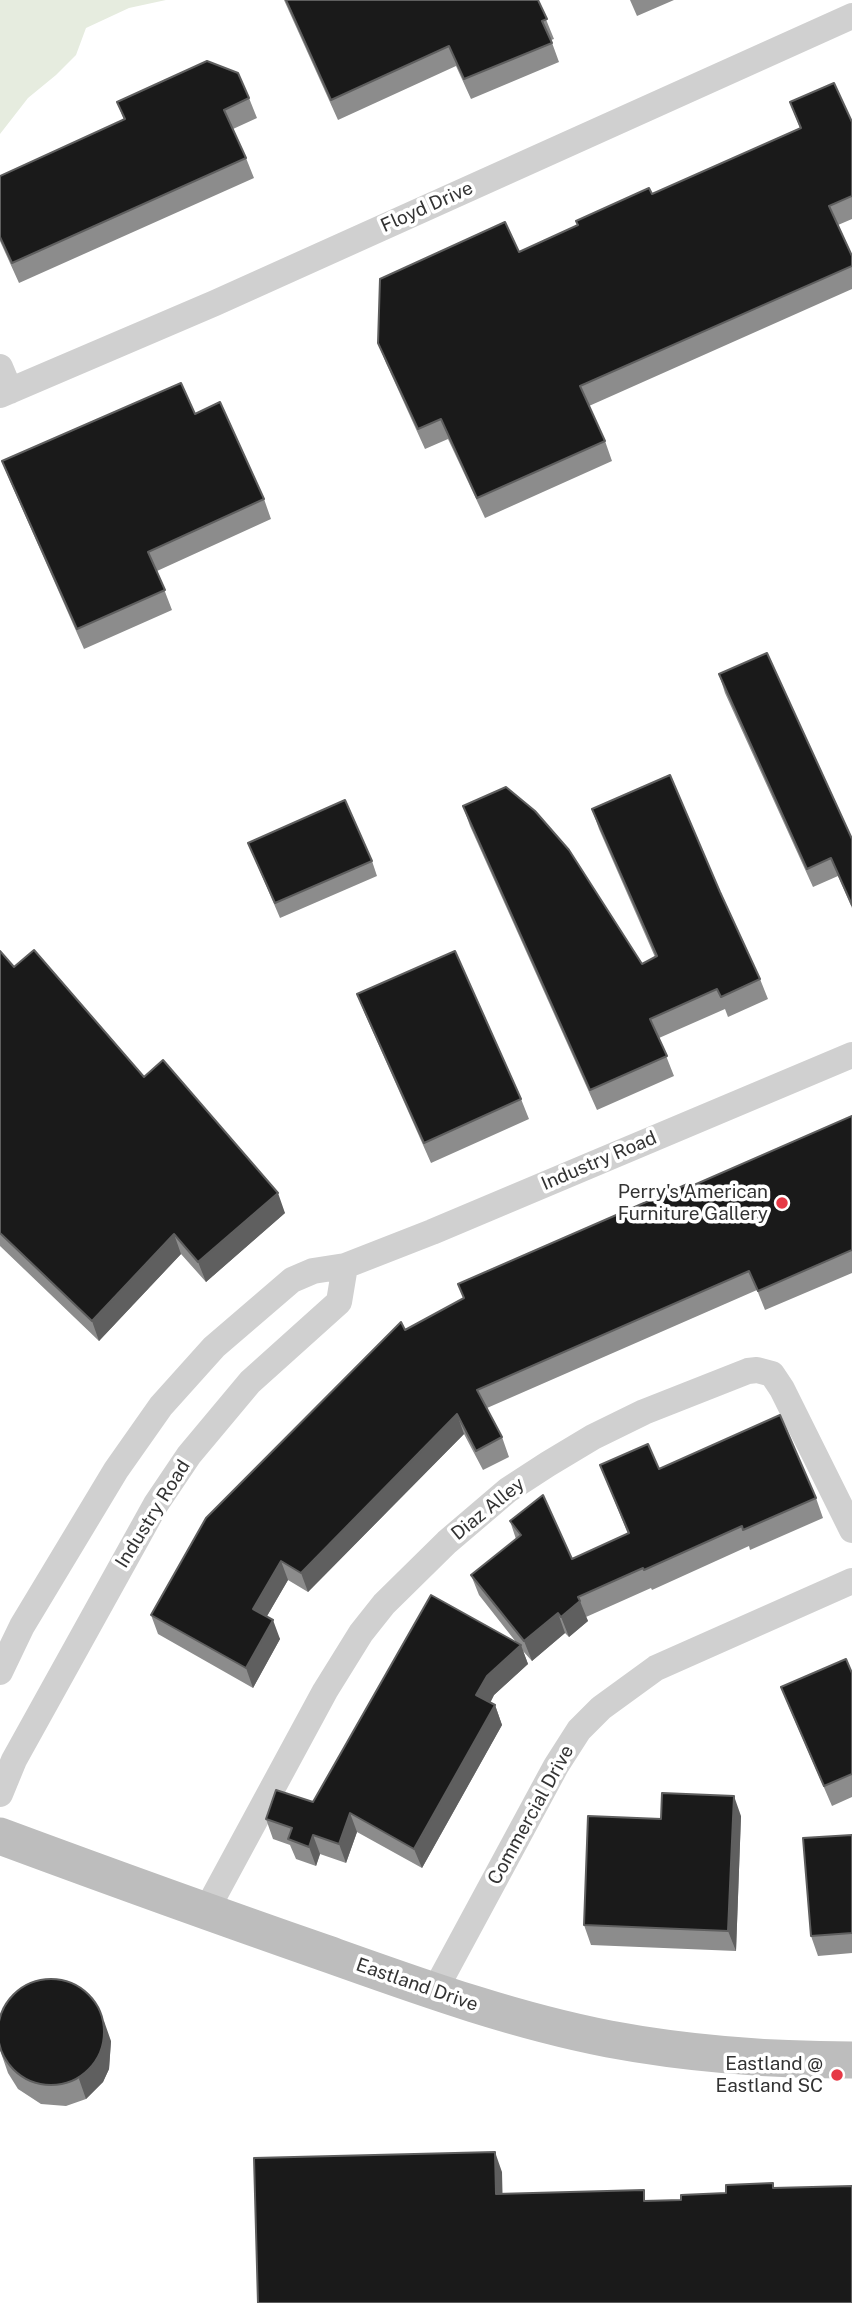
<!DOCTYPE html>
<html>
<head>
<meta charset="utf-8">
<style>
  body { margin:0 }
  canvas { display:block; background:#fff }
</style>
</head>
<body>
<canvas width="852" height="2303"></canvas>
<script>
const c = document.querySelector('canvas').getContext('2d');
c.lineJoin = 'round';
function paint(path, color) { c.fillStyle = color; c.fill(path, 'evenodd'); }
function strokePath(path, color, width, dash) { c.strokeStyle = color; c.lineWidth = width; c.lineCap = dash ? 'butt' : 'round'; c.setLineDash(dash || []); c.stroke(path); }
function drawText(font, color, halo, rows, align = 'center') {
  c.font = font + ' "Public Sans",sans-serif'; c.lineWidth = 7; c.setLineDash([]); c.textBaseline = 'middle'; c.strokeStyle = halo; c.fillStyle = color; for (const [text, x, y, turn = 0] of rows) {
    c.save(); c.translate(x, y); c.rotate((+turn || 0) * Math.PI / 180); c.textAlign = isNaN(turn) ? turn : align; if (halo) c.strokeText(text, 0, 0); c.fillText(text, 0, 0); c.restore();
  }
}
const green = new Path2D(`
  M 0,0 L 166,0 L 129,8 L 86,28 L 76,55 L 56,75 L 28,98 L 0,134 Z`);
const street = new Path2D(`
  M 0,367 L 10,391
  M 0,395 L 215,303 L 852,16
  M 0,1672 L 22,1626 L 116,1470 L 161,1406 L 214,1347 L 292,1280 L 313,1271 L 345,1266 L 432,1232 L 852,1055
  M 0,1794 L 14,1760 L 156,1504 L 189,1455 L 250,1382 L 339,1302 L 345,1266
  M 206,1911 L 325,1691 L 361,1633 L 384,1604 L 447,1542 L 508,1490 L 548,1464 L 593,1437 L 644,1412 L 748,1371 L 757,1370 L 772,1374 L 782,1389 L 852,1530
  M 434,1992 L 556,1766 L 579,1730 L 601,1708 L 656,1668 L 852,1581`);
const secondary = new Path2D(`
  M 0,1836 C 108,1876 216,1915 325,1953 C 418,1986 511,2020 609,2039 C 689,2054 771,2060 852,2060`);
const wall = new Path2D(`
  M 284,0 L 538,0 L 554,39 L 551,40 L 559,62 L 471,99 L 456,66 L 338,120 Z
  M 630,0 L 674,0 L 637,16 Z
  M 249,98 L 257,118 L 233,129 L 246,158 L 254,178 L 19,283 L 0,241 L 0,176 L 124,120 L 117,102 Z
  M 790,102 L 852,122 L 852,219 L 838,225 L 852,256 L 852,289 L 589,406 L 605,441 L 612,461 L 485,518 L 448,439 L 425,449 L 386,363 L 378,343 L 519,252 L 652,194 L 800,128 Z
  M 195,414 L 264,499 L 271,519 L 157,571 L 172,610 L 84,649 L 10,481 L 2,461 Z
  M 719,674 L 852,839 L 852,908 L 838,876 L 813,887 L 725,693 Z
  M 463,806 L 642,964 L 655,957 L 599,829 L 592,809 L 720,892 L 760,979 L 768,999 L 728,1017 L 725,1009 L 659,1038 L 674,1076 L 597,1110 L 470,826 Z
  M 248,843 L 372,861 L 377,876 L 280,918 Z
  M 0,951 L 14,967 L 144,1077 L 285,1213 L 206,1282 L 181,1254 L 99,1341 L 0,1246 Z
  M 357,994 L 521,1099 L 529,1119 L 431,1163 L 365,1014 Z
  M 852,1116 L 852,1273 L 765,1310 L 757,1290 L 487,1408 L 502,1437 L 509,1457 L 483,1470 L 464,1434 L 308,1592 L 288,1580 L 267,1616 L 280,1639 L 253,1688 L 158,1634 L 151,1615 L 405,1330 L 464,1299 L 458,1284 L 694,1185 Z
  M 600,1465 L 659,1469 L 816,1498 L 823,1518 L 750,1550 L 749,1546 L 652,1590 L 651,1588 L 586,1617 L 588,1621 L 569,1637 L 565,1633 L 532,1661 L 523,1651 L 528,1664 L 494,1695 L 490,1703 L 495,1705 L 502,1725 L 422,1868 L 357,1832 L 346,1863 L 320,1854 L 316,1866 L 296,1859 L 290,1845 L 273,1839 L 266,1819 L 313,1802 L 516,1642 L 479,1595 L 471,1575 L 516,1539 L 510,1521 L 572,1559 L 628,1534 Z
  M 852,1673 L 852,1797 L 832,1806 L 789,1707 L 781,1687 Z
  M 741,1816 L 736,1951 L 591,1945 L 584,1925 L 661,1819 Z
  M 852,1835 L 852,1953 L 818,1956 L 811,1936 Z
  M 111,2041 L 109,2069 L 103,2082 L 86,2099 L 66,2106 L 41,2104 L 18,2089 L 8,2073 L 0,2050 Z`);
const shadedWall = new Path2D(`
  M 278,1193 L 285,1213 L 206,1282 L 198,1262 Z
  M 174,1234 L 181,1254 L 99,1341 L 92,1321 Z
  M 457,1414 L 464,1434 L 308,1592 L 301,1573 Z
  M 281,1561 L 288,1580 L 260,1628 L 253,1609 Z
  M 580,1601 L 588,1621 L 569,1637 L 561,1617 Z
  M 558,1613 L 565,1633 L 532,1661 L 524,1641 Z
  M 273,1620 L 280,1639 L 253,1688 L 246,1668 Z
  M 521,1645 L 528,1664 L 494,1695 L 484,1715 L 476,1695 L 487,1676 Z
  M 495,1705 L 502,1725 L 422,1868 L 414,1849 Z
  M 734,1796 L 741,1816 L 736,1951 L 728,1931 Z
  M 350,1813 L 357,1832 L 346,1863 L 339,1844 Z
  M 313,1835 L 320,1854 L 316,1866 L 309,1847 Z
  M 104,2021 L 111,2041 L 109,2069 L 103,2082 L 86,2099 L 79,2079 Z
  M 495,2152 L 502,2172 L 503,2214 L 496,2194 Z`);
const building = new Path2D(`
  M 286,0 L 538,0 L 547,19 L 542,21 L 552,43 L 464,79 L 449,46 L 331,100 Z
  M 207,61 L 238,73 L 249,98 L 224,110 L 246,158 L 12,263 L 0,237 L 0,176 L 125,119 L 117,102 Z
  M 834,83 L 852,122 L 852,196 L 829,206 L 852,256 L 852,266 L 580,386 L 605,441 L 477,498 L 441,419 L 418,429 L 378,343 L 380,279 L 505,222 L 519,252 L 578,225 L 576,221 L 649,188 L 652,194 L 801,128 L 790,102 Z
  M 181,383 L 195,414 L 220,402 L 264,499 L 148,552 L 165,590 L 77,629 L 2,461 Z
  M 767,653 L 852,839 L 852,905 L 831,858 L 807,869 L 719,674 Z
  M 670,775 L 720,892 L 760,979 L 721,997 L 717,989 L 650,1019 L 667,1056 L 590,1090 L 463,806 L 506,787 L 535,811 L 569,850 L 642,964 L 657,956 L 592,809 Z
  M 345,800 L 372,861 L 275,903 L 248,843 Z
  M 34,950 L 144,1077 L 163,1060 L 278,1193 L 198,1262 L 174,1234 L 92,1321 L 0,1233 L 0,951 L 14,967 Z
  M 455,951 L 521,1099 L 424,1143 L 357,994 Z
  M 852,1116 L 852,1250 L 758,1291 L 749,1271 L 477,1390 L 502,1437 L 476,1451 L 457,1414 L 301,1573 L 281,1561 L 253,1609 L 273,1620 L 246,1668 L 151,1615 L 206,1518 L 401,1322 L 405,1330 L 464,1298 L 458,1284 L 692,1182 L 694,1185 Z
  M 780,1415 L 816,1498 L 743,1530 L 742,1526 L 644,1570 L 643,1568 L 578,1597 L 580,1601 L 561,1617 L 558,1613 L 524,1641 L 471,1575 L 521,1535 L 510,1521 L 543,1495 L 572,1559 L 629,1533 L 600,1465 L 648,1444 L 659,1469 Z
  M 431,1595 L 521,1645 L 487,1676 L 476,1695 L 495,1705 L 414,1849 L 350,1813 L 339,1844 L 313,1835 L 309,1847 L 288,1839 L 292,1828 L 266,1819 L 276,1790 L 313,1802 Z
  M 846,1659 L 852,1673 L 852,1774 L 824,1786 L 781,1687 Z
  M 662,1793 L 734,1796 L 728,1931 L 584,1925 L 588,1816 L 661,1819 Z
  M 852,1835 L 852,1933 L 811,1936 L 803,1838 Z
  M-2 2032a53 53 0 1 1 106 0a53 53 0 1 1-106 0Z
  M 495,2152 L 496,2194 L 644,2190 L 644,2201 L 681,2200 L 681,2195 L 726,2193 L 726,2185 L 773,2183 L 773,2188 L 852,2186 L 852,2303 L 258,2303 L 254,2158 Z`);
const markers = [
  [782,1203,7,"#e63946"],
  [837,2075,7,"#e63946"]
];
const streetNames = [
  ["Floyd Drive",427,207,-24],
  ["Industry Road",599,1161,-23],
  ["Diaz Alley",488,1509,-39],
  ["Industry Road",153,1514,-58],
  ["Commercial Drive",531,1815,-61],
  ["Eastland Drive",417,1985,19]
];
const poiNames = [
  ["Perry's American",768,1192],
  ["Furniture Gallery",768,1214],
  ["Eastland @",823,2064],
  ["Eastland SC",823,2086]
];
paint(green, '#e6ecdf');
strokePath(street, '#d0d0d0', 26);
strokePath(secondary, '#bdbdbd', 37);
paint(wall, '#8c8c8c');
paint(shadedWall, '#5f5f5f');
paint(building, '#1a1a1a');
strokePath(building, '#5f5f5f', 2);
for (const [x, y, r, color] of markers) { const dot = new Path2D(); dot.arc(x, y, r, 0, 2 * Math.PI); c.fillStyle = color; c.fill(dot); strokePath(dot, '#fff', 2.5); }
drawText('19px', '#333', '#fff', streetNames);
drawText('19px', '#333', '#fff', poiNames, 'right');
</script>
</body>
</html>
